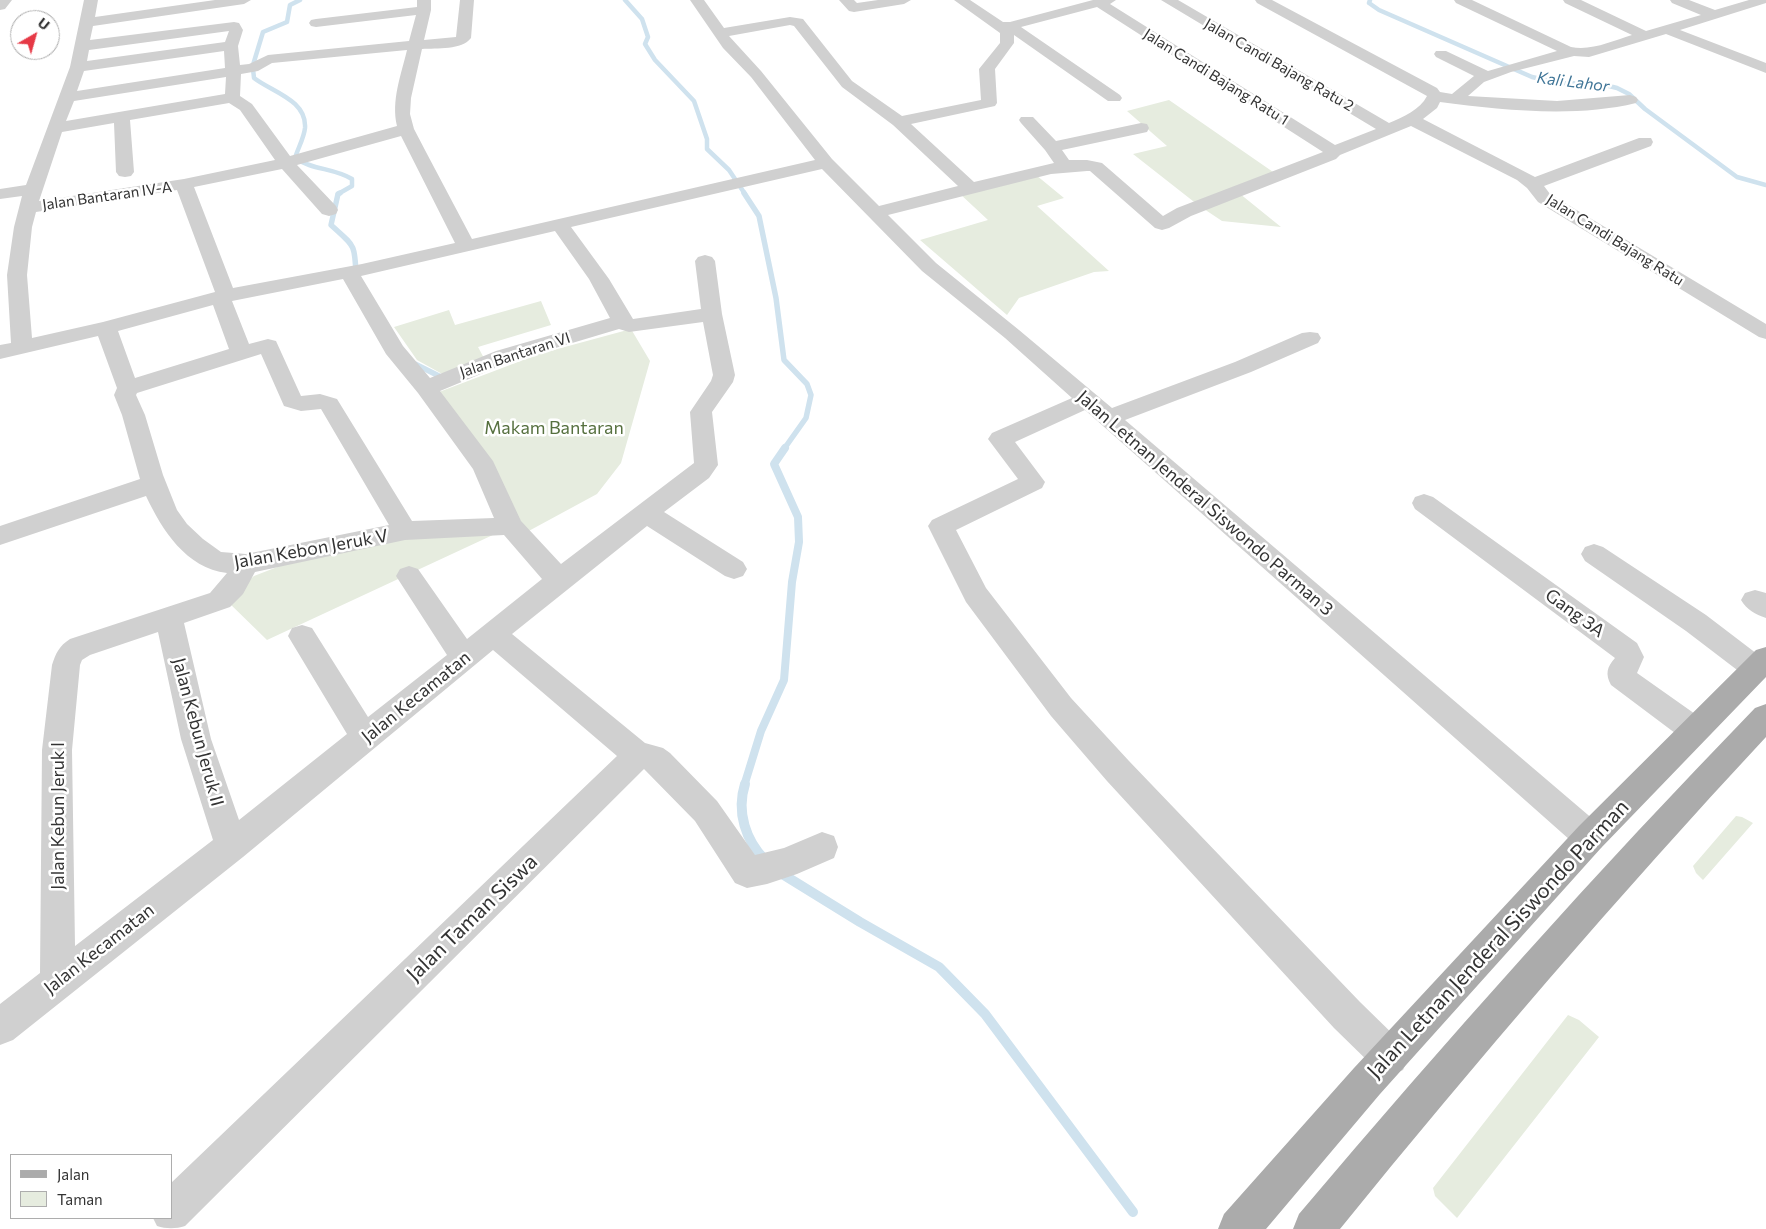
<!DOCTYPE html>
<html>
<head>
<meta charset="utf-8">
<style>
  body { margin:0 }
  #map { position:relative; width:1766px; height:1229px; overflow:hidden; background:#fff; font-family:Commissioner,sans-serif }
  canvas { display:block }
  .legend { position:absolute; left:10px; top:1154px; width:162px; height:65px; box-sizing:border-box; background:#fff; border:1px solid #adadad; margin:0; padding:6px 9px; list-style:none; font-size:15px; color:#333 }
  .legend li { display:flex; align-items:center; gap:10px; height:25px }
  .legend b { width:25px; border:1px solid #adadad }
  .north { position:absolute; left:10px; top:10px; width:50px; height:50px; box-sizing:border-box; background:#fff; border:1px solid #adadad; border-radius:50%; rotate:38deg; font-size:14px; font-weight:700; line-height:20px; text-align:center; color:#333 }
  .north::after { content:''; display:block; margin:auto; width:18px; height:22px; background:#e63946; clip-path:polygon(50% 0,100% 100%,50% 72%,0 100%) }
</style>
</head>
<body>
<div id="map">
<canvas width="1766" height="1229"></canvas>
<ul class="legend">
<li><b style="height:6px;background:#ababab"></b>Jalan</li>
<li><b style="height:14px;background:#e6ecdf"></b>Taman</li>
</ul>
<div class="north">U</div>
</div>
<script>
const c = document.querySelector('canvas').getContext('2d');
c.lineJoin = 'round';
function paint(path, color) { c.fillStyle = color; c.fill(path, 'evenodd'); }
function strokePath(path, color, width, dash) { c.strokeStyle = color; c.lineWidth = width; c.lineCap = dash ? 'butt' : 'round'; c.setLineDash(dash || []); c.stroke(path); }
function drawText(font, color, halo, rows, align = 'center') {
  c.font = font + ' Commissioner,sans-serif'; c.lineWidth = 5; c.setLineDash([]); c.textBaseline = 'middle'; c.strokeStyle = halo; c.fillStyle = color; for (const [text, x, y, turn = 0] of rows) {
    c.save(); c.translate(x, y); c.rotate((+turn || 0) * Math.PI / 180); c.textAlign = isNaN(turn) ? turn : align; if (halo) c.strokeText(text, 0, 0); c.fillText(text, 0, 0); c.restore();
  }
}
const green = new Path2D(`
  M 1169,100 L 1276,174 L 1234,189 L 1281,227 L 1222,221 L 1198,205 L 1133,154 L 1167,146 L 1127,111 Z
  M 1036,175 L 1064,198 L 1037,206 L 1109,271 L 1094,272 L 1019,298 L 1007,315 L 920,240 L 988,220 L 959,193 Z
  M 541,301 L 551,325 L 478,347 L 485,360 L 444,375 L 417,360 L 394,327 L 449,310 L 455,325 Z
  M 631,329 L 650,361 L 621,463 L 597,494 L 525,533 L 439,392 L 539,354 Z
  M 495,534 L 267,640 L 226,600 L 254,576 L 285,564 L 403,538 Z
  M 1736,816 L 1742,817 L 1753,823 L 1703,880 L 1696,873 L 1693,866 Z
  M 1568,1015 L 1579,1020 L 1599,1037 L 1457,1218 L 1435,1196 L 1433,1188 Z`);
const streamFar3 = new Path2D(`
  M 625,0 L 642,19 L 648,37 L 645,44 L 655,60 L 694,101 L 707,139 L 707,149 L 729,170 L 745,194
  M 1370,0 L 1369,3 L 1379,10 L 1532,77 L 1559,83 L 1601,84 L 1617,88 L 1629,94 L 1645,109 L 1737,177 L 1766,185
  M 253,65 L 263,32 L 287,22 L 290,5 L 300,0
  M 253,69 L 254,78 C 272,92 307,100 305,128 C 304,138 298,148 295,158 C 312,170 334,168 352,179 L 352,186 L 338,194`);
const streamFar2 = new Path2D(`
  M 340,193 L 338,194 L 331,225 C 354,246 355,243 356,275
  M 744,193 L 759,216 L 776,298 L 784,360 L 807,384 L 811,395 L 806,418 L 784,449
  M 415,364 L 441,377 L 447,377`);
const streamFar1 = new Path2D(`
  M 744,786 L 761,731 L 784,680 L 792,582 L 799,542 L 798,517 L 774,464 L 785,448`);
const stream = new Path2D(`
  M 745,784 C 736,812 746,841 765,860
  M 779,872 L 860,922 L 939,967 L 985,1014 L 1133,1212`);
const minor = new Path2D(`
  M 0,0 L 12,0 L 5,9 L 0,10 Z
  M 84,0 L 98,0 L 95,17 L 215,0 L 251,0 L 244,4 L 93,26 L 90,40 L 234,22 L 239,23 L 243,30 L 238,46 L 240,65 L 249,64 L 268,55 L 409,41 L 416,15 L 316,27 L 311,26 L 309,23 L 311,20 L 316,19 L 417,7 L 417,0 L 431,0 L 431,10 L 424,40 L 456,37 L 460,0 L 474,0 L 471,38 C 462,50 437,48 422,49 L 411,98 L 410,114 L 414,129 L 426,152 L 472,239 L 815,160 L 751,77 L 723,48 L 690,0 L 704,0 L 724,28 L 790,17 L 803,19 L 852,81 L 902,116 L 981,100 L 979,69 L 1000,43 L 1000,33 L 954,0 L 970,0 L 1003,22 L 1010,22 L 1093,0 L 1116,0 L 1110,4 L 1335,145 L 1376,129 L 1161,0 L 1178,0 L 1389,123 C 1403,117 1420,110 1427,96 L 1257,3 L 1255,0 L 1272,0 L 1437,88 L 1440,92 L 1452,94 L 1474,76 L 1436,57 L 1434,54 L 1436,51 L 1446,51 L 1488,71 L 1557,51 L 1456,3 L 1454,0 L 1472,0 L 1571,47 C 1592,51 1612,41 1632,35 L 1565,3 L 1563,0 L 1581,0 L 1646,31 L 1701,15 L 1672,3 L 1670,0 L 1689,0 L 1715,10 L 1749,0 L 1766,0 L 1766,3 L 1680,30 L 1766,63 L 1766,73 L 1666,34 L 1589,57 L 1574,56 L 1511,72 L 1484,82 L 1468,96 L 1557,101 L 1630,95 L 1636,97 L 1638,100 L 1636,103 C 1575,118 1501,110 1440,102 L 1437,108 L 1423,119 L 1535,177 L 1639,138 L 1651,138 L 1653,142 L 1651,146 L 1544,186 L 1550,194 L 1766,324 L 1766,339 L 1759,337 L 1538,202 L 1527,188 L 1517,180 L 1411,126 L 1340,155 L 1336,159 L 1191,216 L 1169,228 L 1162,230 L 1155,228 L 1090,171 L 1087,171 L 1051,174 L 888,215 L 936,263 L 1019,330 L 1112,408 L 1235,362 L 1302,333 L 1310,332 L 1318,333 L 1321,338 L 1318,343 L 1251,372 L 1125,420 L 1601,826 L 1606,837 L 1601,848 L 1590,852 L 1579,848 L 1085,410 L 1015,442 L 1045,482 L 1042,488 L 956,530 L 986,588 L 1071,698 L 1129,761 L 1360,1002 L 1403,1044 L 1409,1057 L 1403,1070 L 1390,1076 L 1377,1070 L 1334,1028 L 1107,781 L 1051,716 L 966,602 L 928,526 L 932,520 L 1018,479 L 988,439 L 992,433 L 1072,398 L 1005,338 L 922,271 L 822,169 L 571,227 L 609,279 L 633,319 L 701,309 L 695,261 L 698,257 L 705,255 L 712,257 L 715,261 L 722,314 L 735,375 L 733,382 L 712,412 L 718,465 L 709,478 L 664,512 L 743,562 L 747,569 L 743,576 L 734,579 L 725,576 L 647,526 L 512,634 L 645,743 L 663,748 L 670,753 L 717,801 L 755,855 L 784,848 L 822,832 L 834,836 L 838,847 L 834,858 L 797,874 L 767,884 L 747,888 L 735,883 L 695,821 L 644,769 L 185,1226 C 176,1229 166,1229 157,1226 L 153,1218 L 171,1218 L 171,1183 L 617,756 L 493,650 L 243,857 L 13,1040 L 0,1045 L 0,1004 L 40,973 L 42,750 L 52,665 C 56,653 59,646 70,639 L 210,593 L 227,573 C 186,568 162,530 146,496 L 0,545 L 0,526 L 140,479 L 122,415 L 114,395 L 117,388 L 98,336 L 0,359 L 0,345 L 11,343 L 7,275 L 14,227 L 22,196 L 0,199 L 0,189 L 26,185 L 70,67 ZM 1097,7 L 1323,152 L 1177,208 L 1163,216 L 1102,163 L 1087,160 L 1069,160 L 1062,150 L 1147,132 L 1149,128 L 1147,124 L 1141,123 L 1056,141 L 1033,117 L 1021,117 L 1019,120 L 1021,123 L 1045,150 L 1054,163 L 974,182 L 911,124 L 995,106 L 997,103 L 995,69 L 1014,43 L 1014,35 L 1108,101 L 1120,101 L 1122,98 L 1120,95 L 1021,27 ZM 790,25 L 794,26 L 842,87 L 893,125 L 958,186 L 879,206 L 832,159 L 761,71 L 729,36 ZM 229,31 L 225,42 L 87,61 L 89,50 ZM 407,50 C 401,75 391,101 397,126 L 290,156 L 252,104 L 240,96 L 241,74 L 258,71 L 272,63 ZM 224,51 L 225,68 L 77,91 L 84,71 ZM 226,77 L 225,94 L 66,121 L 74,101 ZM 229,103 L 240,110 L 275,160 L 184,179 L 39,201 L 62,132 L 114,123 L 116,172 L 119,176 L 125,177 L 131,176 L 134,172 L 130,120 ZM 401,136 L 455,243 L 362,264 L 233,288 L 194,187 L 282,169 L 322,214 L 329,216 L 336,214 L 338,210 L 336,206 L 297,165 ZM 177,190 L 215,292 L 103,322 L 32,338 L 27,275 L 32,227 L 36,212 ZM 555,231 L 589,279 L 610,318 L 496,351 L 430,378 L 403,346 L 361,276 ZM 343,279 L 386,354 L 418,393 L 473,469 L 494,518 L 412,521 L 337,399 L 320,394 L 301,396 L 276,341 L 268,339 L 249,344 L 232,301 ZM 213,305 L 229,349 L 135,378 L 118,331 ZM 703,322 L 713,375 L 711,381 L 690,412 L 694,463 L 561,564 L 521,521 L 493,461 L 440,391 L 512,361 L 619,329 L 629,332 ZM 261,354 L 284,406 L 301,411 L 321,409 L 389,525 L 246,554 L 221,552 L 203,539 L 187,524 L 177,510 L 163,475 L 145,415 L 136,395 L 137,393 ZM 504,535 L 542,579 L 467,639 L 418,569 L 409,566 L 400,569 L 396,576 L 447,655 L 368,717 L 312,628 L 302,625 L 292,628 L 288,636 L 347,734 L 239,820 L 211,739 L 184,623 L 230,607 L 243,594 L 255,572 L 405,540 ZM 158,632 L 181,739 L 213,840 L 75,946 L 72,750 L 80,665 L 82,660 L 90,655 Z
  M 839,0 L 854,0 L 857,3 L 878,0 L 911,0 L 904,4 L 854,12 L 849,11 Z
  M 1424,494 L 1433,497 L 1637,643 L 1644,657 L 1637,673 L 1705,721 L 1709,730 L 1705,739 L 1694,743 L 1683,739 L 1611,685 C 1605,674 1607,667 1615,658 L 1415,509 L 1412,503 L 1415,497 Z
  M 1594,544 L 1603,547 L 1706,615 L 1765,660 L 1765,676 L 1755,680 L 1745,676 L 1686,631 L 1585,561 L 1581,554 L 1585,547 Z
  M 1755,590 L 1766,593 L 1766,618 C 1755,614 1747,610 1741,600 L 1745,593 Z`);
const major = new Path2D(`
  M 1766,647 L 1766,677 L 1601,848 L 1380,1094 L 1266,1229 L 1218,1229 L 1224,1214 L 1354,1068 L 1579,826 L 1756,650 Z
  M 1766,704 L 1766,737 C 1618,896 1477,1060 1340,1229 L 1293,1229 L 1299,1214 C 1446,1040 1597,871 1755,708 Z`);
const farStreetnames = [
  ["Jalan Candi Bajang Ratu 2",1279,65,30],
  ["Jalan Candi Bajang Ratu 1",1216,77,32],
  ["Jalan Bantaran IV-A",107,196,-8],
  ["Jalan Candi Bajang Ratu",1615,240,32],
  ["Jalan Bantaran VI",515,355,-18]
];
const farWaternames = [
  ["Kali Lahor",1573,82,7]
];
const parkNames = [
  ["Makam Bantaran",554,428]
];
const streetNames = [
  ["Jalan Letnan Jenderal Siswondo Parman 3",1205,503,41],
  ["Jalan Kebon Jeruk V",311,549,-10],
  ["Gang 3A",1575,613,36],
  ["Jalan Kecamatan",416,697,-39],
  ["Jalan Kebun Jeruk II",198,732,75],
  ["Jalan Kebun Jeruk I",58,816,-90],
  ["Jalan Kecamatan",99,949,-38]
];
const nearStreetnames = [
  ["Jalan Taman Siswa",472,918,-44],
  ["Jalan Letnan Jenderal Siswondo Parman",1498,939,-47]
];
paint(green, '#e6ecdf');
strokePath(streamFar3, '#cfe2ee', 4.5);
strokePath(streamFar2, '#cfe2ee', 5.5);
strokePath(streamFar1, '#cfe2ee', 8);
strokePath(stream, '#cfe2ee', 10);
paint(minor, '#d0d0d0');
paint(major, '#ababab');
drawText('15px', '#333', '#fff', farStreetnames);
drawText('italic 16px', '#3f7597', '#fff', farWaternames);
drawText('18px', '#56703f', '#fff', parkNames);
drawText('18px', '#333', '#fff', streetNames);
drawText('21px', '#333', '#fff', nearStreetnames);
</script>
</body>
</html>
